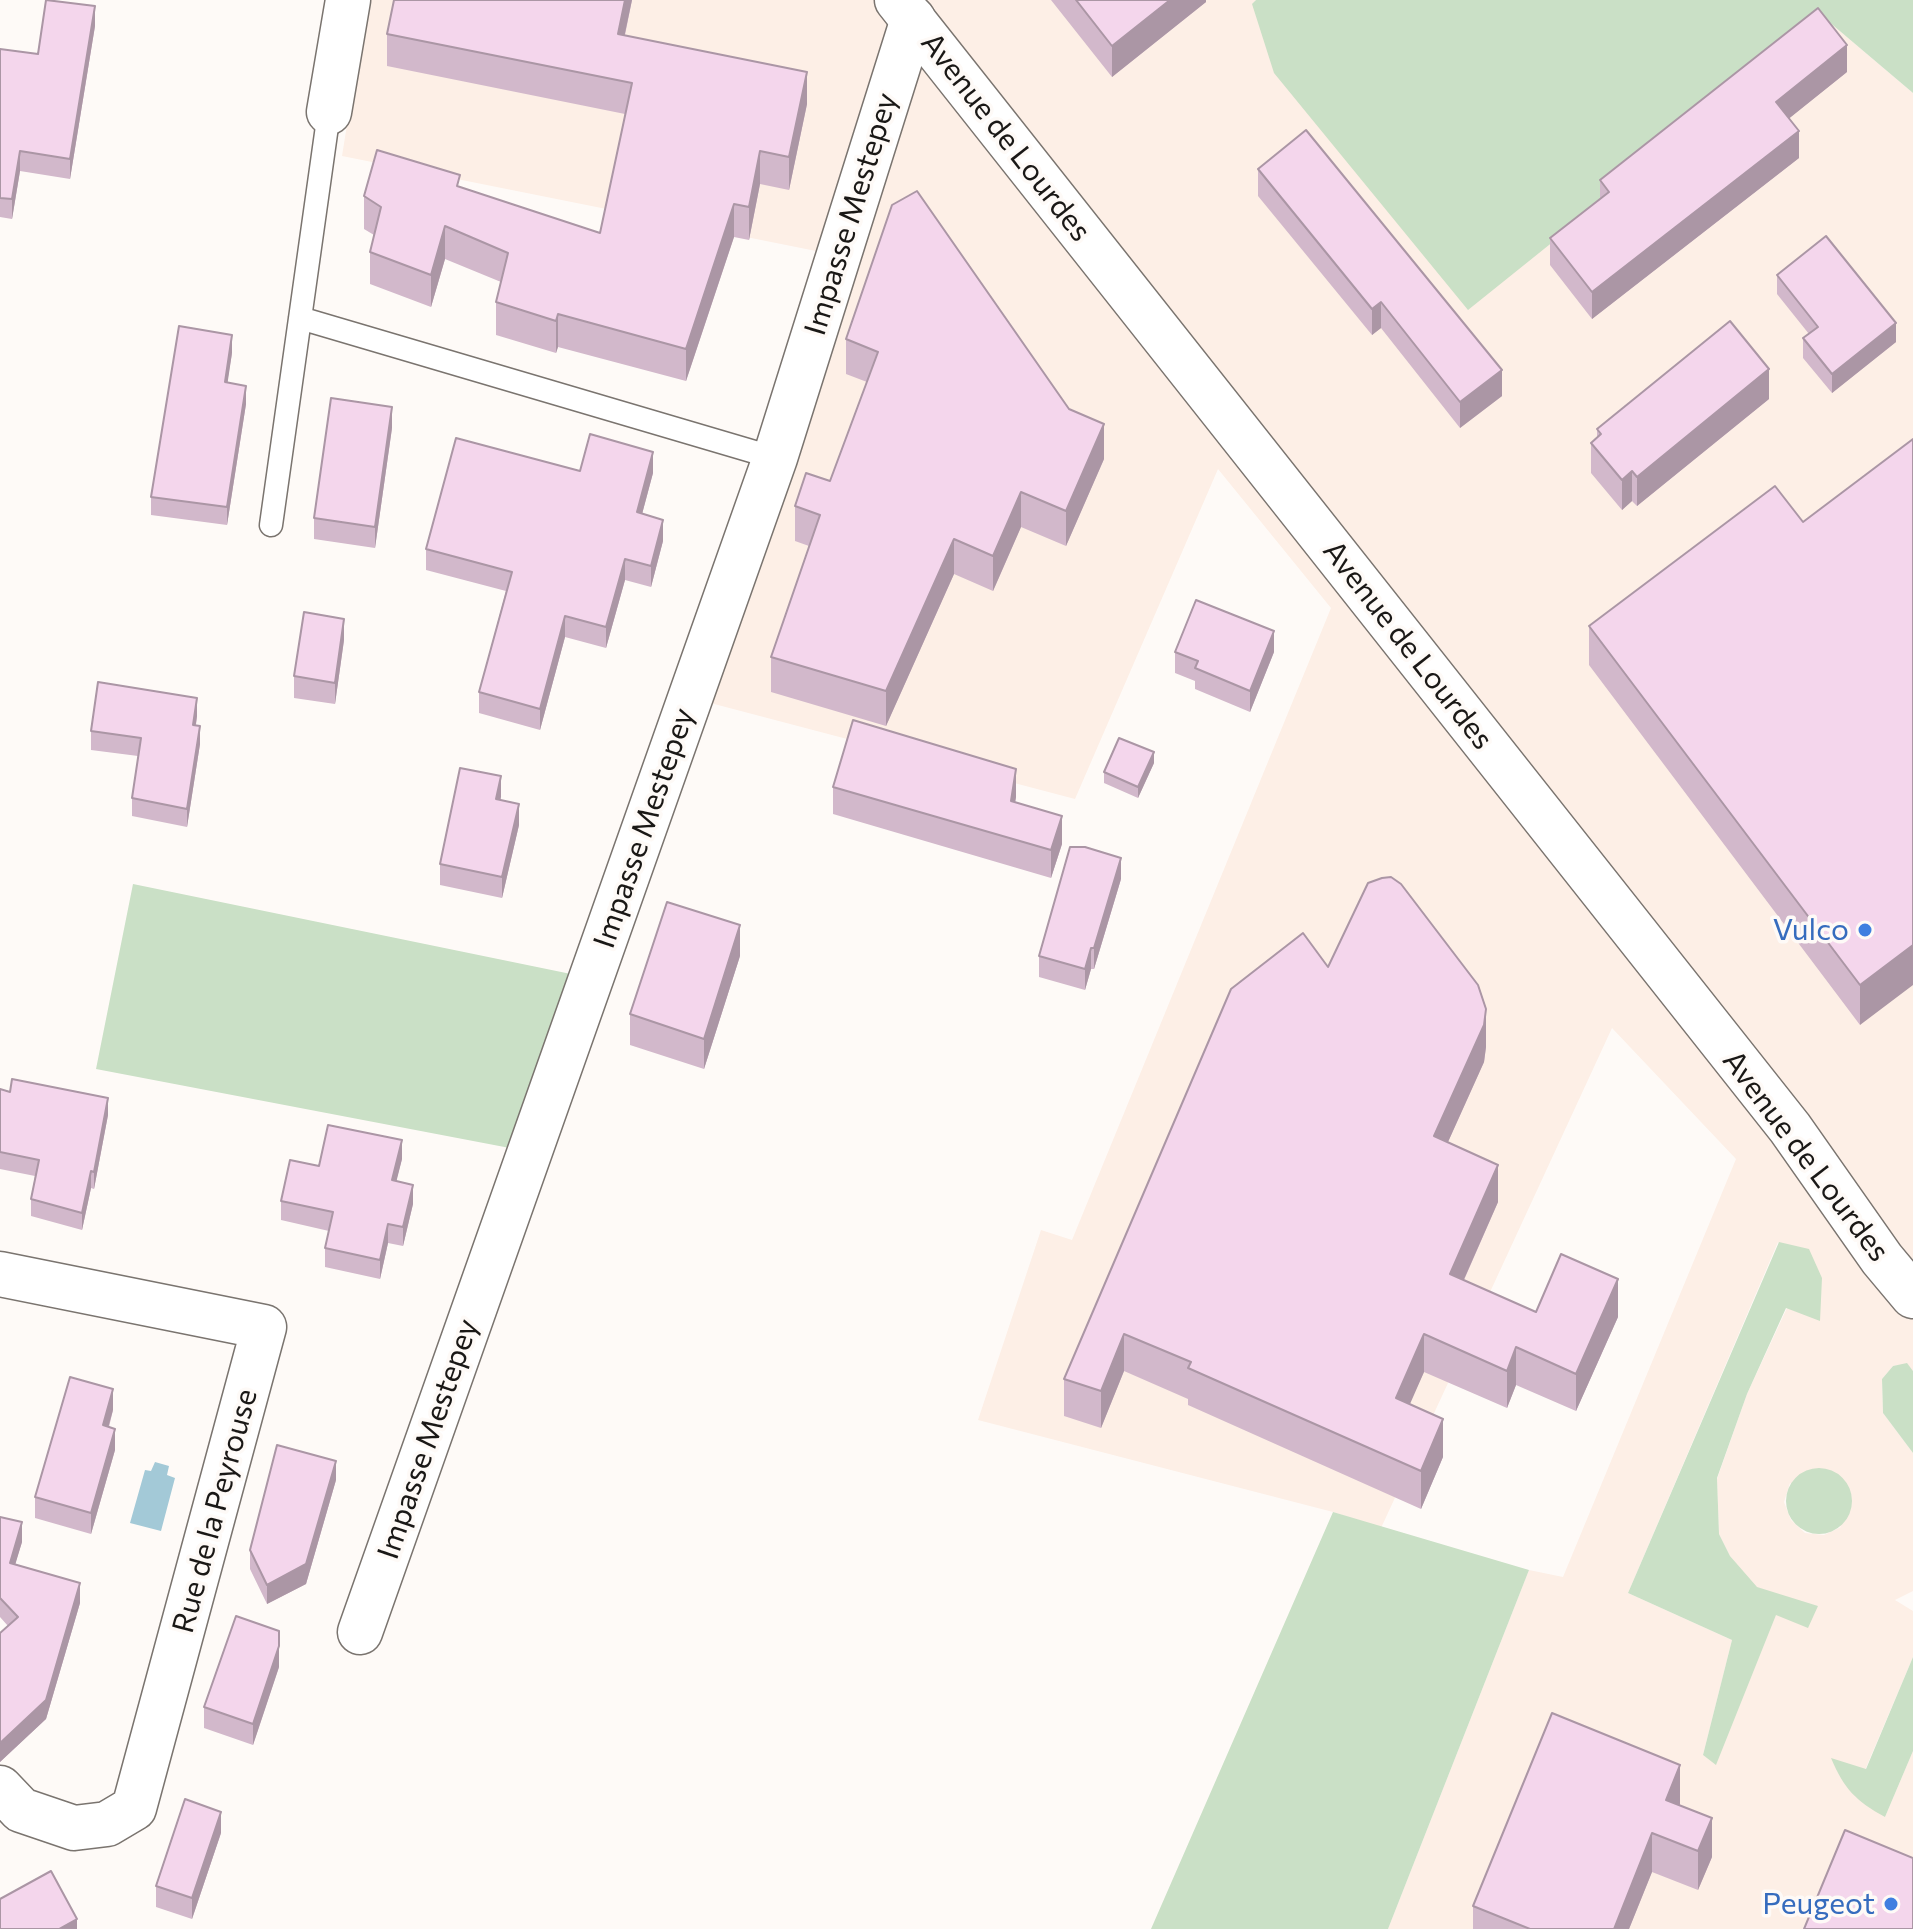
<!DOCTYPE html>
<html>
<head>
<meta charset="utf-8">
<style>
  body { margin:0 }
  canvas { display:block; background:#fefaf7 }
</style>
</head>
<body>
<canvas width="1913" height="1929"></canvas>
<script>
const c = document.querySelector('canvas').getContext('2d');
c.lineJoin = 'round';
function paint(path, color) { c.fillStyle = color; c.fill(path, 'evenodd'); }
function strokePath(path, color, width, dash) { c.strokeStyle = color; c.lineWidth = width; c.lineCap = dash ? 'butt' : 'round'; c.setLineDash(dash || []); c.stroke(path); }
function drawText(font, color, halo, rows, align = 'center') {
  c.font = font + ' Commissioner,sans-serif'; c.lineWidth = 7; c.setLineDash([]); c.textBaseline = 'middle'; c.strokeStyle = halo; c.fillStyle = color; for (const [text, x, y, turn = 0] of rows) {
    c.save(); c.translate(x, y); c.rotate((+turn || 0) * Math.PI / 180); c.textAlign = isNaN(turn) ? turn : align; if (halo) c.strokeText(text, 0, 0); c.fillText(text, 0, 0); c.restore();
  }
}
const built = new Path2D(`
  M 367,0 L 1256,0 L 1252,5 L 1828,21 L 1913,93 L 1913,1371 L 1907,1364 L 1893,1366 L 1882,1379 L 1883,1413 L 1913,1453 L 1913,1591 L 1895,1600 L 1913,1611 L 1913,1657 L 1865,1770 L 1832,1759 L 1885,1817 L 1913,1751 L 1913,1929 L 1388,1929 L 1529,1570 L 1563,1577 L 1736,1159 L 1612,1028 L 1381,1528 L 1333,1512 L 978,1420 L 1041,1230 L 1072,1240 L 1331,608 L 1218,469 L 1075,799 L 699,700 L 856,259 L 342,156 ZM 1778,1242 L 1820,1320 L 1787,1308 L 1747,1394 L 1717,1479 L 1719,1534 L 1730,1556 L 1776,1614 L 1716,1764 L 1703,1755 L 1732,1640 L 1628,1593 ZM 1790,1483 L 1841,1527 L 1824,1535 L 1805,1533 L 1791,1520 L 1784,1502 Z`);
const green = new Path2D(`
  M 1256,0 L 1913,0 L 1913,93 L 1828,21 L 1468,310 L 1274,73 L 1252,4 Z
  M 133,884 L 571,974 L 515,1149 L 96,1069 Z
  M 1779,1242 L 1809,1249 L 1822,1278 L 1820,1321 L 1786,1308 L 1747,1394 L 1717,1478 L 1719,1534 L 1730,1556 L 1757,1587 L 1818,1606 L 1808,1628 L 1776,1615 L 1716,1765 L 1703,1755 L 1732,1640 L 1628,1593 Z
  M 1907,1363 L 1913,1371 L 1913,1453 L 1883,1413 L 1882,1379 L 1893,1366 Z
  M1786 1501a33 33 0 1 1 66 0a33 33 0 1 1-66 0Z
  M 1333,1512 L 1529,1570 L 1388,1929 L 1151,1929 Z
  M 1913,1657 L 1913,1751 L 1885,1817 C 1856,1801 1844,1789 1831,1758 L 1866,1769 Z`);
const water = new Path2D(`
  M 155,1462 L 169,1466 L 167,1475 L 175,1478 L 161,1531 L 130,1523 L 145,1470 L 151,1471 Z`);
const service = new Path2D(`
  M 300,318 L 775,458
  M 271,525 L 329,112`);
const minor = new Path2D(`
  M 329,112 L 348,0
  M 0,1274 L 264,1327 L 134,1808 L 107,1824 L 74,1828 L 21,1810 L 0,1788
  M 360,1632 L 775,458 L 913,19`);
const secondary = new Path2D(`
  M 897,0 L 1790,1128 L 1882,1259 L 1913,1296`);
const wall = new Path2D(`
  M 394,0 L 632,0 L 625,35 L 807,104 L 789,190 L 760,184 L 749,240 L 734,237 L 686,381 L 558,347 L 556,353 L 496,335 L 496,302 L 501,282 L 445,259 L 431,307 L 370,284 L 370,252 L 374,235 L 364,229 L 364,196 L 460,187 L 600,233 L 625,114 L 387,66 L 387,34 Z
  M 1051,0 L 1206,0 L 1206,2 L 1112,77 Z
  M 95,26 L 70,179 L 20,171 L 12,219 L 0,217 L 0,49 L 38,54 Z
  M 1847,72 L 1789,118 L 1799,158 L 1592,319 L 1550,265 L 1550,238 L 1600,199 L 1600,180 Z
  M 1258,169 L 1502,396 L 1460,428 L 1381,328 L 1372,335 L 1258,196 Z
  M 892,205 L 1104,459 L 1066,546 L 1021,527 L 993,591 L 954,574 L 886,726 L 771,692 L 771,657 L 809,546 L 795,541 L 795,506 L 830,481 L 867,382 L 846,374 L 846,339 Z
  M 1777,275 L 1896,342 L 1832,393 L 1803,358 L 1803,338 L 1809,334 L 1777,294 Z
  M 232,353 L 227,383 L 246,404 L 227,525 L 151,515 L 151,497 Z
  M 1769,399 L 1637,506 L 1632,501 L 1622,510 L 1591,473 L 1591,443 L 1597,438 L 1597,429 Z
  M 392,428 L 375,548 L 314,539 L 314,518 Z
  M 1913,439 L 1860,1025 L 1589,665 L 1589,626 L 1803,522 Z
  M 580,471 L 653,473 L 642,514 L 663,541 L 651,587 L 625,580 L 606,648 L 565,637 L 540,730 L 479,713 L 479,692 L 506,591 L 426,570 L 426,549 Z
  M 344,640 L 335,704 L 294,698 L 294,676 Z
  M 1175,652 L 1274,652 L 1250,712 L 1195,689 L 1195,681 L 1175,673 Z
  M 197,716 L 196,725 L 200,744 L 187,827 L 132,816 L 132,798 L 138,756 L 91,750 L 91,731 Z
  M 1154,763 L 1138,798 L 1104,783 L 1104,772 Z
  M 833,787 L 1016,797 L 1015,802 L 1062,844 L 1051,878 L 833,814 Z
  M 501,797 L 500,800 L 519,825 L 502,898 L 440,885 L 440,864 Z
  M 1121,879 L 1094,969 L 1091,969 L 1085,990 L 1039,977 L 1039,956 Z
  M 740,956 L 704,1069 L 630,1045 L 630,1014 Z
  M 1328,967 L 1486,1047 L 1484,1062 L 1448,1142 L 1498,1202 L 1464,1280 L 1536,1312 L 1618,1317 L 1576,1411 L 1516,1385 L 1507,1408 L 1424,1372 L 1409,1404 L 1443,1457 L 1421,1509 L 1188,1405 L 1188,1399 L 1124,1371 L 1101,1428 L 1064,1416 L 1064,1379 Z
  M 0,1089 L 108,1115 L 94,1189 L 91,1188 L 82,1230 L 31,1216 L 31,1199 L 35,1176 L 0,1169 Z
  M 402,1159 L 396,1181 L 413,1204 L 403,1246 L 388,1243 L 380,1279 L 325,1267 L 325,1248 L 329,1231 L 281,1220 L 281,1201 Z
  M 113,1410 L 109,1427 L 115,1450 L 91,1534 L 35,1518 L 35,1497 Z
  M 336,1480 L 306,1584 L 267,1604 L 250,1569 L 250,1550 Z
  M 0,1517 L 22,1542 L 15,1564 L 80,1603 L 46,1719 L 0,1762 L 0,1633 L 8,1626 L 0,1617 Z
  M 279,1667 L 253,1745 L 204,1728 L 204,1707 Z
  M 1680,1804 L 1680,1806 L 1712,1857 L 1698,1890 L 1652,1872 L 1629,1929 L 1473,1929 L 1473,1906 Z
  M 221,1833 L 192,1919 L 156,1907 L 156,1886 Z`);
const shadedWall = new Path2D(`
  M 625,0 L 632,0 L 618,66 L 618,34 Z
  M 1170,0 L 1206,0 L 1206,2 L 1112,77 L 1112,46 Z
  M 95,6 L 95,26 L 70,179 L 70,159 Z
  M 1847,45 L 1847,72 L 1776,129 L 1776,102 Z
  M 807,72 L 807,104 L 789,190 L 789,157 Z
  M 1799,131 L 1799,158 L 1592,319 L 1592,292 Z
  M 20,151 L 20,171 L 12,219 L 12,199 Z
  M 760,151 L 760,184 L 749,240 L 749,207 Z
  M 734,204 L 734,237 L 686,381 L 686,349 Z
  M 445,226 L 445,259 L 431,307 L 431,275 Z
  M 1381,302 L 1381,328 L 1372,335 L 1372,309 Z
  M 558,314 L 558,347 L 556,353 L 556,321 Z
  M 1896,323 L 1896,342 L 1832,393 L 1832,374 Z
  M 232,335 L 232,353 L 225,400 L 225,382 Z
  M 1769,369 L 1769,399 L 1637,506 L 1637,477 Z
  M 1502,370 L 1502,396 L 1460,428 L 1460,402 Z
  M 246,386 L 246,404 L 227,525 L 227,507 Z
  M 392,407 L 392,428 L 375,548 L 375,527 Z
  M 1104,424 L 1104,459 L 1066,546 L 1066,511 Z
  M 653,452 L 653,473 L 637,533 L 637,512 Z
  M 1632,471 L 1632,501 L 1622,510 L 1622,480 Z
  M 1021,492 L 1021,527 L 993,591 L 993,556 Z
  M 663,520 L 663,541 L 651,587 L 651,566 Z
  M 954,539 L 954,574 L 886,726 L 886,691 Z
  M 625,559 L 625,580 L 606,648 L 606,627 Z
  M 565,616 L 565,637 L 540,730 L 540,709 Z
  M 344,619 L 344,640 L 335,704 L 335,683 Z
  M 1274,631 L 1274,652 L 1250,712 L 1250,691 Z
  M 197,698 L 197,716 L 193,743 L 193,725 Z
  M 200,726 L 200,744 L 187,827 L 187,809 Z
  M 1154,752 L 1154,763 L 1138,798 L 1138,787 Z
  M 1016,769 L 1016,797 L 1011,828 L 1011,801 Z
  M 501,776 L 501,797 L 496,820 L 496,799 Z
  M 519,804 L 519,825 L 502,898 L 502,877 Z
  M 1062,816 L 1062,844 L 1051,878 L 1051,850 Z
  M 1121,858 L 1121,879 L 1094,969 L 1094,948 Z
  M 740,925 L 740,956 L 704,1069 L 704,1039 Z
  M 1913,945 L 1913,985 L 1860,1025 L 1860,985 Z
  M 1091,948 L 1091,969 L 1085,990 L 1085,969 Z
  M 1486,1009 L 1486,1047 L 1484,1062 L 1434,1173 L 1434,1136 Z
  M 108,1098 L 108,1115 L 94,1189 L 94,1172 Z
  M 402,1140 L 402,1159 L 392,1199 L 392,1180 Z
  M 1498,1165 L 1498,1202 L 1450,1311 L 1450,1274 Z
  M 91,1171 L 91,1188 L 82,1230 L 82,1213 Z
  M 413,1185 L 413,1204 L 403,1246 L 403,1227 Z
  M 388,1224 L 388,1243 L 380,1279 L 380,1260 Z
  M 1618,1279 L 1618,1317 L 1576,1411 L 1576,1374 Z
  M 1124,1334 L 1124,1371 L 1101,1428 L 1101,1391 Z
  M 1424,1334 L 1424,1372 L 1396,1436 L 1396,1398 Z
  M 1516,1347 L 1516,1385 L 1507,1408 L 1507,1371 Z
  M 113,1389 L 113,1410 L 103,1446 L 103,1425 Z
  M 1443,1419 L 1443,1457 L 1421,1509 L 1421,1471 Z
  M 115,1429 L 115,1450 L 91,1534 L 91,1513 Z
  M 336,1461 L 336,1480 L 306,1584 L 267,1604 L 267,1585 Z
  M 22,1522 L 22,1542 L 10,1582 L 10,1563 Z
  M 80,1583 L 80,1603 L 46,1719 L 0,1762 L 0,1743 Z
  M 279,1646 L 279,1667 L 253,1745 L 253,1724 Z
  M 1680,1765 L 1680,1804 L 1666,1839 L 1666,1800 Z
  M 221,1812 L 221,1833 L 192,1919 L 192,1898 Z
  M 1712,1818 L 1712,1857 L 1698,1890 L 1698,1851 Z
  M 1652,1833 L 1652,1872 L 1629,1929 L 1614,1929 Z
  M 77,1919 L 77,1929 L 59,1929 Z`);
const building = new Path2D(`
  M 46,0 L 95,6 L 70,159 L 20,151 L 12,199 L 0,198 L 0,49 L 38,54 Z
  M 394,0 L 625,0 L 618,34 L 807,72 L 789,157 L 760,151 L 749,207 L 734,204 L 686,349 L 558,314 L 556,321 L 496,302 L 508,253 L 445,226 L 431,275 L 370,252 L 381,207 L 364,196 L 377,150 L 460,175 L 457,186 L 600,233 L 632,83 L 387,34 Z
  M 1076,0 L 1170,0 L 1112,46 Z
  M 1818,8 L 1847,45 L 1776,102 L 1799,131 L 1592,292 L 1550,238 L 1609,192 L 1600,180 Z
  M 1306,130 L 1502,370 L 1460,402 L 1381,302 L 1372,309 L 1258,169 Z
  M 917,191 L 1069,409 L 1104,424 L 1066,511 L 1021,492 L 993,556 L 954,539 L 886,691 L 771,657 L 820,515 L 795,506 L 806,473 L 830,481 L 878,352 L 846,339 L 892,205 Z
  M 1826,236 L 1896,323 L 1832,374 L 1803,338 L 1818,327 L 1777,275 Z
  M 1730,321 L 1769,369 L 1637,477 L 1632,471 L 1622,480 L 1591,443 L 1601,434 L 1597,429 Z
  M 179,326 L 232,335 L 225,382 L 246,386 L 227,507 L 151,497 Z
  M 331,398 L 392,407 L 375,527 L 314,518 Z
  M 590,434 L 653,452 L 637,512 L 663,520 L 651,566 L 625,559 L 606,627 L 565,616 L 540,709 L 479,692 L 512,572 L 426,549 L 456,438 L 580,471 Z
  M 1913,439 L 1913,945 L 1860,985 L 1589,626 L 1775,486 L 1803,522 Z
  M 1196,600 L 1274,631 L 1250,691 L 1195,668 L 1198,661 L 1175,652 Z
  M 304,612 L 344,619 L 335,683 L 294,676 Z
  M 98,682 L 197,698 L 193,725 L 200,726 L 187,809 L 132,798 L 141,738 L 91,731 Z
  M 853,720 L 1016,769 L 1011,801 L 1062,816 L 1051,850 L 833,787 Z
  M 1119,738 L 1154,752 L 1138,787 L 1104,772 Z
  M 460,768 L 501,776 L 496,799 L 519,804 L 502,877 L 440,864 Z
  M 1070,847 L 1085,847 L 1121,858 L 1094,948 L 1091,948 L 1085,969 L 1039,956 Z
  M 1391,877 L 1401,884 L 1478,985 L 1486,1009 L 1484,1025 L 1434,1136 L 1498,1165 L 1450,1274 L 1536,1312 L 1561,1254 L 1618,1279 L 1576,1374 L 1516,1347 L 1507,1371 L 1424,1334 L 1396,1398 L 1443,1419 L 1421,1471 L 1188,1368 L 1191,1362 L 1124,1334 L 1101,1391 L 1064,1379 L 1231,989 L 1303,933 L 1328,967 L 1368,883 L 1382,878 Z
  M 667,902 L 740,925 L 704,1039 L 630,1014 Z
  M 12,1079 L 108,1098 L 94,1172 L 91,1171 L 82,1213 L 31,1199 L 39,1160 L 0,1152 L 0,1089 L 10,1092 Z
  M 328,1125 L 402,1140 L 392,1180 L 413,1185 L 403,1227 L 388,1224 L 380,1260 L 325,1248 L 333,1212 L 281,1201 L 290,1160 L 319,1166 Z
  M 70,1377 L 113,1389 L 103,1425 L 115,1429 L 91,1513 L 35,1497 Z
  M 277,1445 L 336,1461 L 306,1564 L 267,1585 L 250,1550 Z
  M 0,1517 L 22,1522 L 10,1563 L 80,1583 L 46,1700 L 0,1743 L 0,1633 L 18,1617 L 0,1598 Z
  M 236,1616 L 279,1631 L 279,1646 L 253,1724 L 204,1707 Z
  M 1552,1713 L 1680,1765 L 1666,1800 L 1712,1818 L 1698,1851 L 1652,1833 L 1614,1929 L 1530,1929 L 1473,1906 Z
  M 185,1799 L 221,1812 L 192,1898 L 156,1886 Z
  M 1845,1830 L 1913,1858 L 1913,1929 L 1804,1929 Z
  M 51,1871 L 77,1919 L 59,1929 L 0,1929 L 0,1899 Z`);
const markers = [
  [1865,930,8,"#3f7fe0"],
  [1891,1904,8,"#3f7fe0"]
];
const streetNames = [
  ["Avenue de Lourdes",1006,137,52],
  ["Impasse Mestepey",851,214,-73],
  ["Avenue de Lourdes",1408,645,52],
  ["Impasse Mestepey",644,828,-71],
  ["Avenue de Lourdes",1806,1156,53],
  ["Impasse Mestepey",428,1439,-71],
  ["Rue de la Peyrouse",215,1511,-75]
];
const shopNames = [
  ["Vulco",1849,930],
  ["Peugeot",1875,1904]
];
paint(built, '#fdefe6');
paint(green, '#cae0c6');
paint(water, '#a3c9d7');
strokePath(service, '#7a746f', 25);
strokePath(minor, '#7a746f', 47);
strokePath(secondary, '#7a746f', 47);
strokePath(service, '#fff', 22);
strokePath(minor, '#fff', 44);
strokePath(secondary, '#fff', 44);
paint(wall, '#d2b8cb');
paint(shadedWall, '#ab96a5');
paint(building, '#f4d6ec');
strokePath(building, '#ab96a5', 2);
for (const [x, y, r, color] of markers) { const dot = new Path2D(); dot.arc(x, y, r, 0, 2 * Math.PI); c.fillStyle = color; c.fill(dot); strokePath(dot, '#fefaf7', 3); }
drawText('30px', '#1a1816', '#fefaf7', streetNames);
drawText('30px', '#366cbe', '#fefaf7', shopNames, 'right');
</script>
</body>
</html>
